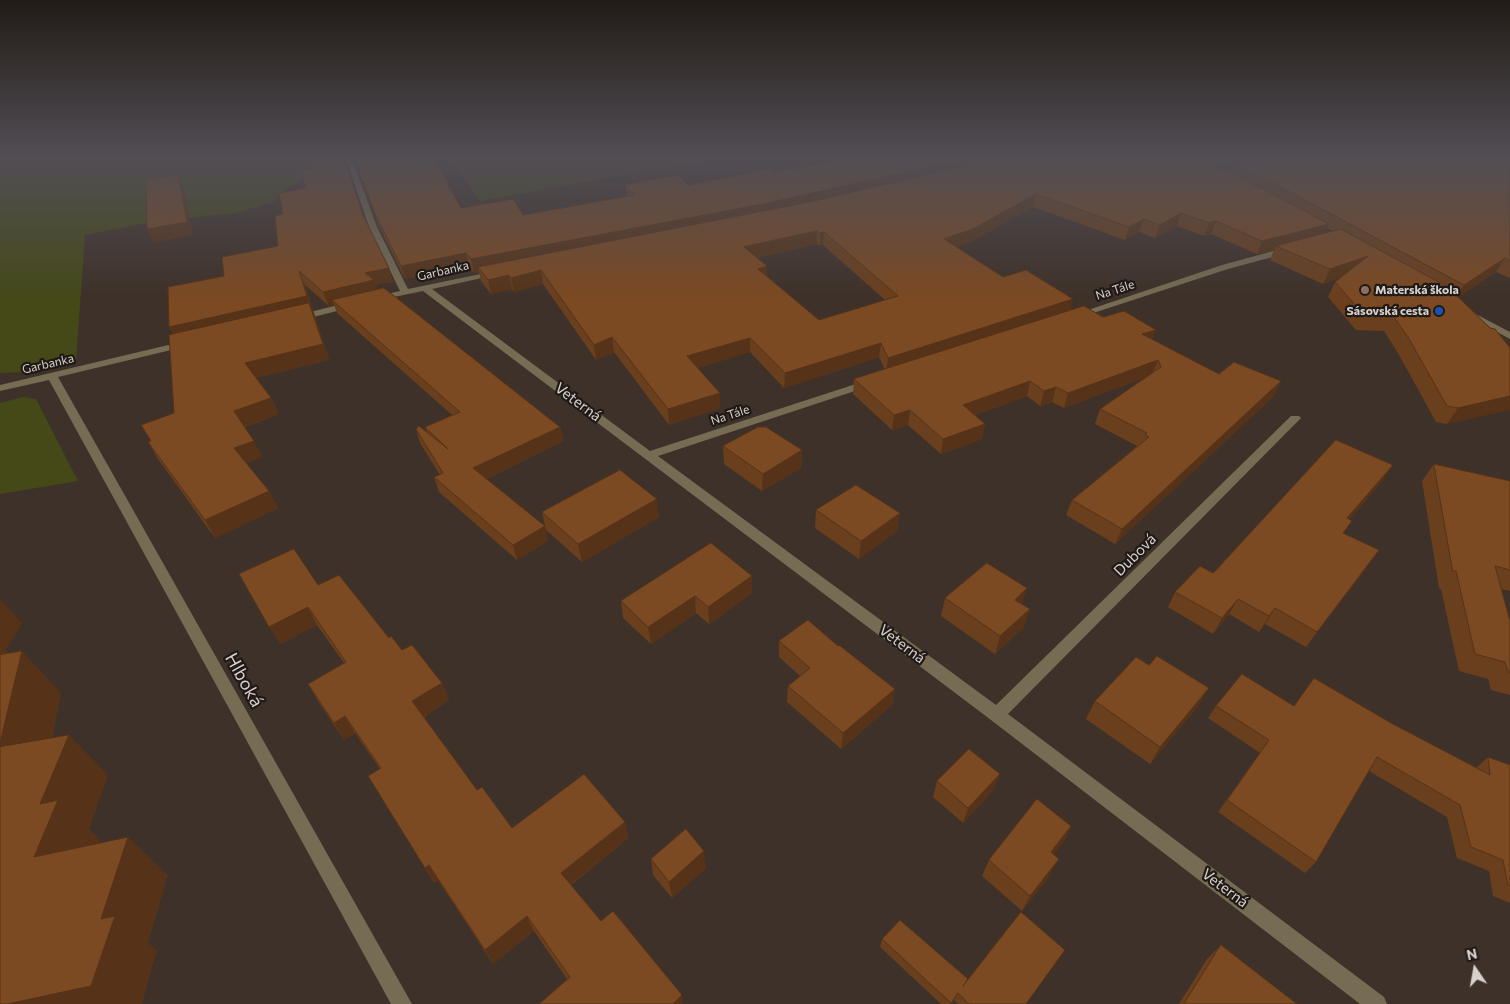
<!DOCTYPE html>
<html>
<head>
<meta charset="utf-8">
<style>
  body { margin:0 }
  #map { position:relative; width:1510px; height:1004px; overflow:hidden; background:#3e3129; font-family:Commissioner,sans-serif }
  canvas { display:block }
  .north { position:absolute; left:1450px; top:944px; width:50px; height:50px; -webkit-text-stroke:4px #201a17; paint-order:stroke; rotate:348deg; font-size:14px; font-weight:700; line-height:20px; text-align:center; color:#d8d0cb }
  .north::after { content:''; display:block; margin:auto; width:18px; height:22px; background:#d8d0cb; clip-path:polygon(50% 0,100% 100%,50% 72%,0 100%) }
</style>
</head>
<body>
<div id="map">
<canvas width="1510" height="1004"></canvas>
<div class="north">N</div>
</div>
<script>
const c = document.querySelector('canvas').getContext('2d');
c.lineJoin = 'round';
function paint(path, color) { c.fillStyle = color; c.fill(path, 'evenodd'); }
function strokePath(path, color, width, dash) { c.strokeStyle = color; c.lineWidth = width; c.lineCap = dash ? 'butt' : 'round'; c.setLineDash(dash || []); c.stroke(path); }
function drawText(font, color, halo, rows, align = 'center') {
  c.font = font + ' Commissioner,sans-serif'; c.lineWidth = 4.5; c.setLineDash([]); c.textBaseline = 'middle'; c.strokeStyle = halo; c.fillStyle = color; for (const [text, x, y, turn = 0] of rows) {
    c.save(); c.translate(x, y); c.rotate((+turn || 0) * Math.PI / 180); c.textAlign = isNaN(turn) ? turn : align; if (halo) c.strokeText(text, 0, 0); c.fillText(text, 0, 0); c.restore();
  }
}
const green = new Path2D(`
  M 0,159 L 339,159 L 286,189 L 273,202 L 235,213 L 152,222 L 85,235 L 76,361 L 26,372 L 0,373 Z
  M 451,159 L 715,159 L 480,201 Z
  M 23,397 L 36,399 L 78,481 L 0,494 L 0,403 Z`);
const minor = new Path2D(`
  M 346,159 L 352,159 L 377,227 L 408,289 L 500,270 L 500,274 L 432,289 L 650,451 L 865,381 L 873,381 L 874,383 L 873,385 L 658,456 L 996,705 L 1291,416 L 1299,416 L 1301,418 L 1299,420 L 1008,714 L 1384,997 L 1387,1004 L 1360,1004 L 991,720 L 423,291 L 374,301 L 374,297 L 400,291 L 369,227 Z
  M 1288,247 L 1291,248 L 1291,252 L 1228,269 L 1081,317 L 1078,318 L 1073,315 L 1222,265 Z
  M 350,302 L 353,303 L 353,307 L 297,321 L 292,318 L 294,316 Z
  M 1468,310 L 1510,332 L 1510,339 L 1465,315 L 1463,313 Z
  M 185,341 L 188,342 L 188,346 L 58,377 L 412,1004 L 391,1004 L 49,380 L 0,391 L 0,385 Z`);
const wall = new Path2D(`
  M 344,159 L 363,215 L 389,268 L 393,282 L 376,285 L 377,289 L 560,427 L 563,441 L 486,479 L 548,541 L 517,560 L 439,492 L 434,477 L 440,475 L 420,443 L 416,429 L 427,432 L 425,427 L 452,415 L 337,313 L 334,305 L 329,306 L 305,285 L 329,360 L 256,378 L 271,398 L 279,414 L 245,427 L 262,457 L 246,463 L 269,491 L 278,508 L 215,538 L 158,459 L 148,442 L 151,441 L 174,413 L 172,334 L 224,276 L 278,246 L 283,214 L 306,188 L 312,169 L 316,163 Z
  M 354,159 L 434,159 L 461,208 L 523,215 L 627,196 L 625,185 L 688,185 L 775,172 L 848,159 L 1510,159 L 1510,278 L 1496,272 L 1458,297 L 1510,348 L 1447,424 L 1436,422 L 1398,353 L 1384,331 L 1356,330 L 1328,297 L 1335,282 L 1341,277 L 1323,284 L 1270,260 L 1274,250 L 1257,254 L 1211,234 L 1204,236 L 1177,226 L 1155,238 L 1139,232 L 1125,240 L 1033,207 L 971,242 L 956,247 L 1003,277 L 1070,310 L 1103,317 L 1152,340 L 1219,374 L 1281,381 L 1274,396 L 1115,544 L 1066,515 L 1072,500 L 1137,446 L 1095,424 L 1100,409 L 1146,377 L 1064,408 L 1052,402 L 1040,406 L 1027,396 L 975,415 L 985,424 L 982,439 L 941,454 L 908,425 L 892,430 L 853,394 L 854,379 L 885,370 L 879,357 L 784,388 L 750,352 L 697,368 L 720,393 L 720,408 L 669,425 L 614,352 L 596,360 L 543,284 L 514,292 L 512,289 L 491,294 L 481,281 L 479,272 L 474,273 L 469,266 L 405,279 L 379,226 ZM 1231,167 L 1229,172 L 1222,169 ZM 1327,228 L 1332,231 L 1325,233 ZM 817,244 L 820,246 L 823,245 L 885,300 L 819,320 L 767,276 L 757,258 Z
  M 723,446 L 802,450 L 801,468 L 762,491 L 724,464 Z
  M 1434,464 L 1510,481 L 1510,591 L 1501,589 L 1510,621 L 1510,695 L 1491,690 L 1488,679 L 1459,671 L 1441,589 L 1439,588 L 1422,481 Z
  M 1383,480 L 1349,520 L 1344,533 L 1368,566 L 1306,647 L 1265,624 L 1259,632 L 1229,614 L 1213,634 L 1168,607 L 1175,592 L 1213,573 Z
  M 816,510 L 900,513 L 897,531 L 859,559 L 815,528 Z
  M 542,512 L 659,517 L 582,562 L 546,530 Z
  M 711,543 L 752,593 L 709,624 L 696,613 L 651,644 L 623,618 L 621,601 Z
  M 318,585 L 389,638 L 402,650 L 442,683 L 449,700 L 424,717 L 477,790 L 512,828 L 625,822 L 628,838 L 571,885 L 601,921 L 682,995 L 567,979 L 534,931 L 493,964 L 438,880 L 434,883 L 368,776 L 380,769 L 355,733 L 344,740 L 318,701 L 308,684 L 344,663 L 317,625 L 280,644 Z
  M 945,598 L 1022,604 L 1024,627 L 995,654 L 941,616 Z
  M 779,641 L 838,646 L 895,689 L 892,705 L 841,749 L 787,702 L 788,686 L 800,676 L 779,657 Z
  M 1095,701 L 1198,706 L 1150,764 L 1086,719 Z
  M 1216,706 L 1294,706 L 1391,723 L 1476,768 L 1488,757 L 1510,765 L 1510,903 L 1493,896 L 1489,871 L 1457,858 L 1447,817 L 1369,771 L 1316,862 L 1305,873 L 1218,812 L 1260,753 L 1208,718 Z
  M 937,781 L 994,789 L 963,823 L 933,797 Z
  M 1071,826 L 1063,843 L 1053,855 L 1050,875 L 1022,911 L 982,876 L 989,860 Z
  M 651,859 L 706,868 L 672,898 L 653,875 Z
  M 882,939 L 968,979 L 1060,957 L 1026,1004 L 958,1004 L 954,1000 L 952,1004 L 941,1004 L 880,947 Z
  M 1221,945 L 1297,1004 L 1179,1004 L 1207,959 Z`);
const shadedWall = new Path2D(`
  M 955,159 L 1004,159 L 763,217 L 478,267 L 479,272 L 474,273 L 471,259 Z
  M 1220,159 L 1264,159 L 1232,164 L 1231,167 L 1216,170 Z
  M 178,175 L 184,188 L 193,235 L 154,243 L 147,229 Z
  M 1036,194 L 1033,207 L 971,242 L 942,253 L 944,239 Z
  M 1181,213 L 1177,226 L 1155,238 L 1160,225 Z
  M 1144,219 L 1139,232 L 1125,240 L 1129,227 Z
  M 1216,221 L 1211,234 L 1204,236 L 1209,223 Z
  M 1329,224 L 1323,237 L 1276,246 L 1274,250 L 1257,254 L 1262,241 Z
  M 817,231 L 817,244 L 744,261 L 744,247 Z
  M 824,232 L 823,245 L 820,246 L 820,233 Z
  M 466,253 L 469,266 L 405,279 L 401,266 Z
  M 1368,256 L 1361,270 L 1323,284 L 1330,269 Z
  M 1505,258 L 1496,272 L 1455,299 L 1464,285 Z
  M 767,266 L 767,280 L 758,269 Z
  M 389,268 L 393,282 L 376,285 L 379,294 L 332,300 L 334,305 L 329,306 L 323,292 L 365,273 Z
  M 541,270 L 543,284 L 514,292 L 511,278 Z
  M 299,271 L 305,285 L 329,360 L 252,379 L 245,363 L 176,342 L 169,327 Z
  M 509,275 L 512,289 L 491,294 L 488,280 Z
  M 1073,299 L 1069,313 L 886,372 L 888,358 Z
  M 1156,330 L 1151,344 L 1142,334 Z
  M 612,337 L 614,352 L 596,360 L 594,345 Z
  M 750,338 L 750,352 L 688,371 L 687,356 Z
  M 881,343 L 879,357 L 784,388 L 785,373 Z
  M 1158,360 L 1152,375 L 1064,408 L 1068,393 Z
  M 1030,381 L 1027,396 L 960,420 L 963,405 Z
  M 1281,381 L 1274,396 L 1115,544 L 1122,529 Z
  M 1056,387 L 1052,402 L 1040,406 L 1044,391 Z
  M 720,393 L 720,408 L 669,425 L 668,409 Z
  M 1510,396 L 1510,410 L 1447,424 L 1458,408 Z
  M 271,398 L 279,414 L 243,427 L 234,411 Z
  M 910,410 L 908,425 L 892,430 L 894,415 Z
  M 985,424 L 982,439 L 941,454 L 943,439 Z
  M 560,427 L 563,441 L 477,483 L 473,468 Z
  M 254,441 L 262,457 L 242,465 L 234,448 Z
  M 802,450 L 801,468 L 762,491 L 763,474 Z
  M 1393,465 L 1383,480 L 1337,534 L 1347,518 Z
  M 269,491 L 278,508 L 215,538 L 205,520 Z
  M 657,499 L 659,517 L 582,562 L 578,544 Z
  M 900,513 L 897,531 L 859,559 L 861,541 Z
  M 545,526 L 548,541 L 517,560 L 513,545 Z
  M 1379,550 L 1368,566 L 1306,647 L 1317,632 Z
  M 752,576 L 752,593 L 709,624 L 708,607 Z
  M 1027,588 L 1021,606 L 1015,600 Z
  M 695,596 L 696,613 L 651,644 L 648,627 Z
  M 0,599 L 22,623 L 6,650 L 9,653 L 6,660 L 0,687 Z
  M 1238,599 L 1229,614 L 1213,634 L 1222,618 Z
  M 308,607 L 317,625 L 280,644 L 269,627 Z
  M 1275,608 L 1265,624 L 1259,632 L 1269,616 Z
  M 1030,609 L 1024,627 L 995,654 L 1000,636 Z
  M 22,651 L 61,693 L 43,788 L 0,749 L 0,743 Z
  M 442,683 L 449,700 L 420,719 L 412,701 Z
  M 1209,688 L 1198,706 L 1150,764 L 1160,747 Z
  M 895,689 L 892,705 L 841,749 L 843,733 Z
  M 345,716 L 355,733 L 344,740 L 334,723 Z
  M 69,735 L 108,775 L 89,829 L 100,839 L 80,894 L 34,857 L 40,804 Z
  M 1000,774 L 994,789 L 963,823 L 968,808 Z
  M 625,822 L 628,838 L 566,888 L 561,873 Z
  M 1071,826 L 1063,843 L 1042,869 L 1051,852 Z
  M 128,837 L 168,875 L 148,943 L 157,950 L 142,1004 L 7,1004 L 101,919 Z
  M 704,851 L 706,868 L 672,898 L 669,882 Z
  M 1059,859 L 1050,875 L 1022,911 L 1030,896 Z
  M 429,865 L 438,880 L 434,883 L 425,868 Z
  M 527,916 L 534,931 L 493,964 L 485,950 Z
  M 958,993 L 954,1000 L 952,1004 L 950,1004 Z
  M 682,995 L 683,1004 L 673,1004 Z`);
const building = new Path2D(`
  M 315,159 L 344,159 L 363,215 L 389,268 L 365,273 L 374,280 L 323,292 L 299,271 L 307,296 L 169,327 L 168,287 L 224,276 L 222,257 L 278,246 L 275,216 L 283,214 L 279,193 L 306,188 L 301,171 L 312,169 L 311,164 L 316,163 Z
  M 355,159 L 434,159 L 461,208 L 513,199 L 523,215 L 635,195 L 625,185 L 678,175 L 688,185 L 770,169 L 775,172 L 848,159 L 955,159 L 902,173 L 763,204 L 471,259 L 466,253 L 401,266 L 375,213 Z
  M 986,159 L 1201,159 L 1269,192 L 1329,224 L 1262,241 L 1216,221 L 1209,223 L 1181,213 L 1160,225 L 1144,219 L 1129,227 L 1036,194 L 973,229 L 944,239 L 1003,277 L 1026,270 L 1073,299 L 888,358 L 881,343 L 785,373 L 750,338 L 687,356 L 720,393 L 668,409 L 612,337 L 594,345 L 541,270 L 511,278 L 509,275 L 488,280 L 478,267 L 814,201 L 961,167 ZM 817,231 L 820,233 L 824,232 L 898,296 L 819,320 L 758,269 L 767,266 L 744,247 Z
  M 1251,159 L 1510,159 L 1510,261 L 1505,258 L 1464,285 L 1277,185 L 1232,164 Z
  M 178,175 L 187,222 L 147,229 L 146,180 Z
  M 1341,229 L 1455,291 L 1453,292 L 1490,328 L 1495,329 L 1510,348 L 1510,396 L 1458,408 L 1447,406 L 1408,337 L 1393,316 L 1364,315 L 1335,282 L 1368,256 L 1330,269 L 1276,246 Z
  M 384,288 L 560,427 L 473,468 L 545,526 L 513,545 L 434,477 L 443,473 L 416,429 L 419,426 L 448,449 L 425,427 L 460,412 L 332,300 Z
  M 309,303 L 323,344 L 245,363 L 271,398 L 234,411 L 254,441 L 234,448 L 269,491 L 205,520 L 148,442 L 151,441 L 141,425 L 174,413 L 169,335 Z
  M 1084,306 L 1103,317 L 1124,311 L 1156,330 L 1142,334 L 1219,374 L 1234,362 L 1281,381 L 1122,529 L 1072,500 L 1149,437 L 1145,435 L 1147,433 L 1100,409 L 1161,367 L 1158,360 L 1068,393 L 1056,387 L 1044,391 L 1030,381 L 963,405 L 985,424 L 943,439 L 910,410 L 894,415 L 854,379 Z
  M 758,427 L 766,427 L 802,450 L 763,474 L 723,446 Z
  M 1336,440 L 1393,465 L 1347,518 L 1352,521 L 1343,533 L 1379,550 L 1317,632 L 1275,608 L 1269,616 L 1238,599 L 1222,618 L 1175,592 L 1200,566 L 1213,573 Z
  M 1434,464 L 1510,481 L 1510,570 L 1495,566 L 1510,621 L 1510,673 L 1508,672 L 1505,662 L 1475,654 L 1456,571 L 1453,571 Z
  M 620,470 L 657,499 L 578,544 L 542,512 Z
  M 856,485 L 900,513 L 861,541 L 816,510 Z
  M 711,543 L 752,576 L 708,607 L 695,596 L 648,627 L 621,601 Z
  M 294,549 L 318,585 L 339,575 L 389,638 L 391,636 L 402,650 L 412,645 L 442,683 L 412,701 L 477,790 L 482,787 L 512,828 L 584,774 L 625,822 L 561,873 L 601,921 L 613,911 L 682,995 L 673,1004 L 539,1004 L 570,977 L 527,916 L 485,950 L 429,865 L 425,868 L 368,776 L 381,768 L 345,716 L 334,723 L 308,684 L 346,662 L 308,607 L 269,627 L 239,574 Z
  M 987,563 L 1027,588 L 1015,600 L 1030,609 L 1000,636 L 945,598 Z
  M 808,620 L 838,646 L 839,645 L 895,689 L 843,733 L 788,686 L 810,668 L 779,641 Z
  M 22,651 L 0,743 L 0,655 Z
  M 1157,656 L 1209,688 L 1160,747 L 1095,701 L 1136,657 L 1149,665 Z
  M 1242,674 L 1294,706 L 1314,678 L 1391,723 L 1490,775 L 1488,757 L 1510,765 L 1510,886 L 1508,885 L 1503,860 L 1471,847 L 1460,805 L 1377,757 L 1316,862 L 1227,800 L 1269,740 L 1216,706 Z
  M 69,735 L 40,804 L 58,800 L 34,857 L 128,837 L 101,919 L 115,916 L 91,986 L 7,1004 L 0,1004 L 0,747 Z
  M 969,749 L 1000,774 L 968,808 L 937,781 Z
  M 1037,799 L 1071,826 L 1051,852 L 1059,859 L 1030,896 L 989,860 Z
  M 686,829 L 704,851 L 669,882 L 651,859 Z
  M 1021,912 L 1065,950 L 1026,1004 L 969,1004 L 958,993 L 951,1003 L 882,939 L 900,920 L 968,979 L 963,986 Z
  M 1221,945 L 1297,1004 L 1184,1004 Z`);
const markers = [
  [1365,290,5,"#8d6e63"],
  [1439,311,5,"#1a4fb4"]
];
const farStreetnames = [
  ["Garbanka",443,271,-13],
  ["Na Tále",1115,290,-18],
  ["Garbanka",48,364,-13],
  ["Na Tále",730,415,-18]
];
const farPoinames = [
  ["Materská škola",1375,290],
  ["Sásovská cesta",1429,311,"right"]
];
const streetNames = [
  ["Veterná",578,402,37],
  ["Dubová",1135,555,-45],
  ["Veterná",902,644,37],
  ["Veterná",1225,888,37]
];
const nearStreetnames = [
  ["Hlboká",244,680,61]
];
paint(green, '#444917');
paint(minor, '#756c53');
paint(wall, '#6a3f1d');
paint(shadedWall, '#563318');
paint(building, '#7b4922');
strokePath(building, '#563318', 1);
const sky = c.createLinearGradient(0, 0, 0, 299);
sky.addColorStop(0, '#221b17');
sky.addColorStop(0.53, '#524e54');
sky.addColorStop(1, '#524e5400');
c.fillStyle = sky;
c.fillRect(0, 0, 1510, 299);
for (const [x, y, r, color] of markers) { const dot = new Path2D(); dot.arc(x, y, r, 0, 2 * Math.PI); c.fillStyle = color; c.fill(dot); strokePath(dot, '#201a17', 2); }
drawText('12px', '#d8d0cb', '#201a17', farStreetnames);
drawText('bold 12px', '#d8d0cb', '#201a17', farPoinames, 'left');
drawText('15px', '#d8d0cb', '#201a17', streetNames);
drawText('18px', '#d8d0cb', '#201a17', nearStreetnames);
</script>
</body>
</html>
